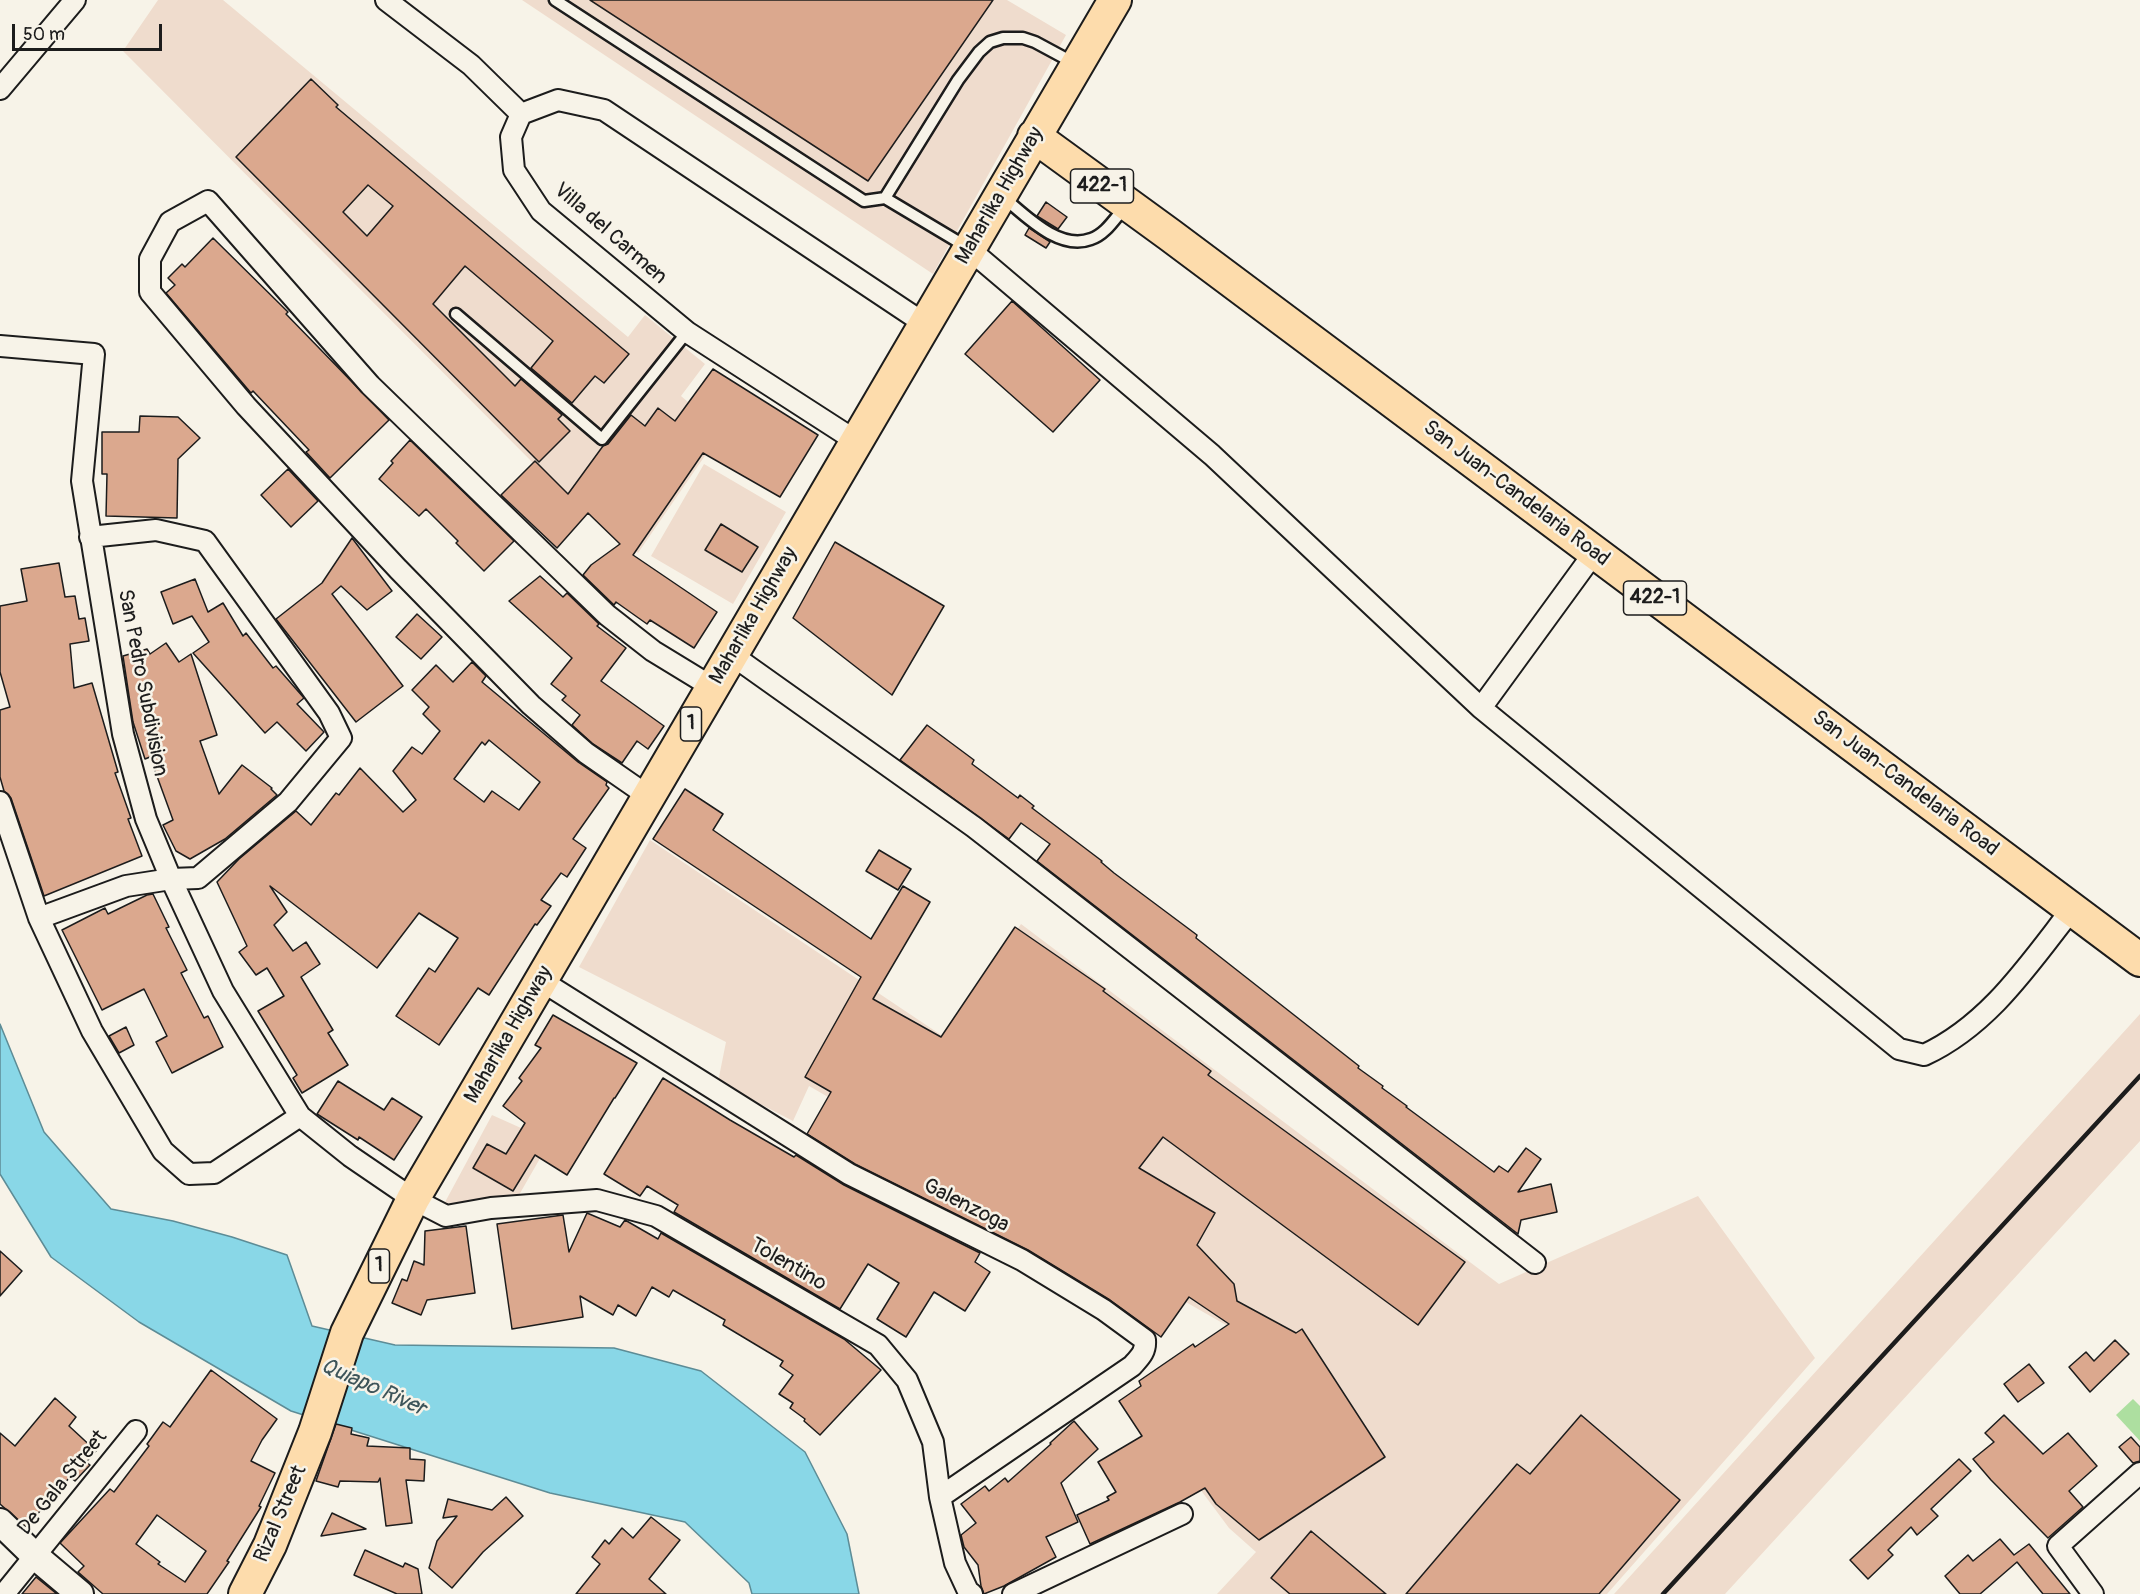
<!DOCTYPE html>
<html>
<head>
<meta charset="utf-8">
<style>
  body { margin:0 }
  #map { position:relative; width:2140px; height:1594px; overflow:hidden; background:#f7f3e8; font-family:Pangolin,sans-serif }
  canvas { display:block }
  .scale { position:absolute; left:12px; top:24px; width:150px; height:27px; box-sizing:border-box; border:3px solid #1c1c1c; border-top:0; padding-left:8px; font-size:18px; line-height:21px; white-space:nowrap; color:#1c1c1c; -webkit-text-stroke:4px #f7f3e8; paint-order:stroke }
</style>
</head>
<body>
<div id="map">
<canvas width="2140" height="1594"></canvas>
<div class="scale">50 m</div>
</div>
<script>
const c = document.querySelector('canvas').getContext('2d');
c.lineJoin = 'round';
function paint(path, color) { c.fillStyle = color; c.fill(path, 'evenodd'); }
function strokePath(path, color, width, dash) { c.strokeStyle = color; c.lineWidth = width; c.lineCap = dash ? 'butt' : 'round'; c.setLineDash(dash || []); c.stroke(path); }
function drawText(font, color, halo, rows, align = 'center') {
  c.font = font + ' Pangolin,sans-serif'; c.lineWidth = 5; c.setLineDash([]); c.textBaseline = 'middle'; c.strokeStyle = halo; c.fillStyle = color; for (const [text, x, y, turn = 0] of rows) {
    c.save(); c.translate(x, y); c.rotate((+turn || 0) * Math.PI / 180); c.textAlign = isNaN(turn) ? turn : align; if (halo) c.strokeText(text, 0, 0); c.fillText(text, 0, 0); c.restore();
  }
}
const built = new Path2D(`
  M 158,0 L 223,0 L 628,337 L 645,315 L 705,364 L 681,396 L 722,431 L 638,553 L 557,487 L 123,51 Z
  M 522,0 L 1007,0 L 1066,35 L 933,274 Z
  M 704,464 L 786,512 L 733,604 L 651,556 Z
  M 650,840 L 944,1037 L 1021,924 L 1499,1284 L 1698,1196 L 1815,1358 L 1607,1594 L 1217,1594 L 1256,1552 L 1229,1528 L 1159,1434 L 1273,1352 L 809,1086 L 793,1121 L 718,1082 L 726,1042 L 579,967 Z
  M 2140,1014 L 2140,1141 L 1725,1594 L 1614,1594 Z
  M 492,1115 L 550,1141 L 519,1195 L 444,1204 Z`);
const green = new Path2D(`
  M 2133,1399 L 2140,1406 L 2140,1441 L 2116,1415 Z`);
const water = new Path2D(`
  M 0,1024 L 44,1132 L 111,1209 L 173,1221 L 232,1237 L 287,1255 L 312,1326 L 395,1345 L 614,1348 L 701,1371 L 805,1452 L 847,1534 L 859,1594 L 752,1594 L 749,1583 L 685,1522 L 550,1493 L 291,1411 L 139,1322 L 51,1257 L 0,1174 Z`);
const building = new Path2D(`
  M 590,0 L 993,0 L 868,181 Z
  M 311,79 L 338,105 L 336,107 L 629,354 L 604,383 L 595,376 L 572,403 L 531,368 L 553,341 L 465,266 L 433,304 L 515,386 L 521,379 L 562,415 L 558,419 L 570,431 L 539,462 L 236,157 ZM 368,185 L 393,206 L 367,236 L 343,212 Z
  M 1046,202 L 1067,217 L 1058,229 L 1037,216 Z
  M 1029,228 L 1050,242 L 1046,248 L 1025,235 Z
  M 213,238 L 288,312 L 286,314 L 389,420 L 330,478 L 306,452 L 309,450 L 253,391 L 251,393 L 166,293 L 175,285 L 168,278 L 182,264 L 185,267 Z
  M 1012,301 L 1100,380 L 1053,432 L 965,354 Z
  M 713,369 L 818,435 L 780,497 L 703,453 L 633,555 L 717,612 L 694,648 L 650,620 L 647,624 L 616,602 L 614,605 L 583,575 L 591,565 L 620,544 L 588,513 L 557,548 L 501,495 L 535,461 L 568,494 L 603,446 L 608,444 L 631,415 L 645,426 L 658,408 L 675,421 Z
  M 140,416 L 178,417 L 200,438 L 178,459 L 177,518 L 106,516 L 107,474 L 102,474 L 102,432 L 139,432 Z
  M 410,440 L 514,541 L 484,571 L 456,543 L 458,541 L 426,509 L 419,516 L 379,479 L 393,463 L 391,461 Z
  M 288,469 L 318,501 L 291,527 L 261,495 Z
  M 721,524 L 758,547 L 742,572 L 705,550 Z
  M 352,538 L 392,591 L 367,610 L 341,586 L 332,594 L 403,686 L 356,722 L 276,619 L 322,583 Z
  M 835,542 L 944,606 L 892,695 L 793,618 Z
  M 59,563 L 65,597 L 75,596 L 79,619 L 85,618 L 89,641 L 70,644 L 74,688 L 92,683 L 118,772 L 115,773 L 131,818 L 128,819 L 142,856 L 44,896 L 11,798 L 4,791 L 0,777 L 0,710 L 10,707 L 0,672 L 0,606 L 27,601 L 21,569 Z
  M 540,576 L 563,597 L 567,593 L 599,624 L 597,626 L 626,648 L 601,681 L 664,726 L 648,749 L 637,741 L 622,763 L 593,744 L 572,725 L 580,715 L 562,700 L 566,696 L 551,684 L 572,658 L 509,601 Z
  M 195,579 L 208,612 L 223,603 L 243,636 L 246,633 L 273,668 L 276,666 L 304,698 L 297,704 L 324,732 L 306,751 L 277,722 L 265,733 L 193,653 L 209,642 L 192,616 L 173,624 L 161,592 Z
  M 417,614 L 442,637 L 421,659 L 396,637 Z
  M 166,643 L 179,662 L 191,654 L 217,735 L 200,741 L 219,794 L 242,765 L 272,788 L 271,789 L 277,795 L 225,839 L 190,859 L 176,851 L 163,825 L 173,820 L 150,757 L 145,759 L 133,722 L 123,656 L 147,649 L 150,654 Z
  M 472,662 L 486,676 L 482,682 L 578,762 L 607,782 L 606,785 L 609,788 L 573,839 L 586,848 L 567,877 L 561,873 L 541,900 L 551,906 L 537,925 L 535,924 L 489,995 L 478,988 L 439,1045 L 396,1016 L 429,968 L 435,972 L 458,938 L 419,913 L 377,968 L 270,886 L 287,912 L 274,925 L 293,951 L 306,942 L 320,964 L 301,977 L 333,1030 L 328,1033 L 348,1065 L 302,1093 L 293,1078 L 297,1075 L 258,1011 L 284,996 L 267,968 L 256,975 L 239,952 L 247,946 L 217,882 L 239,859 L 296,811 L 311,825 L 336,793 L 339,795 L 360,768 L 403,812 L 416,800 L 393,771 L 412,747 L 422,754 L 440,731 L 423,714 L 429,707 L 412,690 L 436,665 L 453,682 ZM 489,740 L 540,782 L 519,810 L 492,791 L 484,802 L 454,779 L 482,742 L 485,745 Z
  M 927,725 L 974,760 L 972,764 L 1018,798 L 1020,795 L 1034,806 L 1032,808 L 1102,861 L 1101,862 L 1114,873 L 1197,935 L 1196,938 L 1359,1066 L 1358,1068 L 1383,1086 L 1382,1088 L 1407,1106 L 1406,1107 L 1494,1172 L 1499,1166 L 1508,1172 L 1526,1148 L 1541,1159 L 1518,1192 L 1551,1184 L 1557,1212 L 1521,1220 L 1518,1234 L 1037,861 L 1050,844 L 1021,823 L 1009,839 L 900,760 Z
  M 685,789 L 723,814 L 713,830 L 871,939 L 903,886 L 930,902 L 873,999 L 941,1037 L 1015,927 L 1105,989 L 1103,991 L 1211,1071 L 1208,1075 L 1465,1262 L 1418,1325 L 1163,1137 L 1139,1168 L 1215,1213 L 1197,1245 L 1234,1284 L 1237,1301 L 1296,1333 L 1302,1329 L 1385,1457 L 1259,1540 L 1216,1504 L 1205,1488 L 1180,1502 L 1090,1544 L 1077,1515 L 1109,1500 L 1107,1497 L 1116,1492 L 1098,1462 L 1142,1436 L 1119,1401 L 1141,1386 L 1139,1381 L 1193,1344 L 1195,1347 L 1229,1324 L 1189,1297 L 1161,1337 L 1110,1300 L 1028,1250 L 855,1164 L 807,1134 L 831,1092 L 805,1077 L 861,977 L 653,839 Z
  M 879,850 L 911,869 L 898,890 L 866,871 Z
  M 153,894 L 169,927 L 166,928 L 187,970 L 181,973 L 204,1018 L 208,1016 L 223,1047 L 172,1073 L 156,1042 L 167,1036 L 144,989 L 102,1010 L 62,930 L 105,908 L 108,914 L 147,895 Z
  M 553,1015 L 637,1063 L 615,1098 L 614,1098 L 567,1175 L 535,1155 L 513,1191 L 473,1168 L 487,1144 L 506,1154 L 525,1123 L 503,1106 L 522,1081 L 519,1078 L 541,1048 L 535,1045 Z
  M 126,1027 L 134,1045 L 119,1053 L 109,1036 Z
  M 663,1078 L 730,1120 L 794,1157 L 796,1155 L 844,1185 L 980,1253 L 975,1262 L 990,1272 L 965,1311 L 934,1292 L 906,1337 L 877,1319 L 899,1283 L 868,1264 L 840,1309 L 674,1212 L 678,1205 L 647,1186 L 640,1196 L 604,1174 Z
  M 338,1081 L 384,1110 L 392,1098 L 422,1117 L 394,1160 L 359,1137 L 358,1140 L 317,1114 Z
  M 587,1213 L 620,1227 L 625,1220 L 658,1239 L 661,1233 L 844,1339 L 881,1370 L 820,1435 L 804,1421 L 805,1419 L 790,1408 L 793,1403 L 779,1394 L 793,1375 L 780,1366 L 783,1361 L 723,1325 L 725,1320 L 673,1290 L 669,1297 L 652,1287 L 636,1316 L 618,1305 L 613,1315 L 580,1296 L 583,1317 L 512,1329 L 497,1224 L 563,1215 L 569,1252 Z
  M 466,1226 L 475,1293 L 427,1300 L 421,1315 L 392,1303 L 402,1279 L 407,1281 L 414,1261 L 424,1265 L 425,1231 Z
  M 0,1251 L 22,1271 L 0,1296 Z
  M 2115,1340 L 2129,1354 L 2090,1392 L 2069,1367 L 2086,1352 L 2094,1361 Z
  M 2029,1364 L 2044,1383 L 2018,1402 L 2004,1384 Z
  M 211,1370 L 277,1419 L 262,1440 L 251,1461 L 275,1473 L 259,1506 L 261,1507 L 227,1561 L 229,1562 L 207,1594 L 103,1594 L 78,1572 L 84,1566 L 60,1543 L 110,1489 L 114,1492 L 149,1446 L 147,1444 L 163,1422 L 170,1427 ZM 157,1515 L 206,1551 L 185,1582 L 158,1564 L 160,1562 L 136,1544 Z
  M 55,1398 L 76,1417 L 69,1426 L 96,1451 L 86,1462 L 90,1465 L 75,1481 L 70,1477 L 26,1527 L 0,1504 L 0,1433 L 15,1446 Z
  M 1581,1415 L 1680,1500 L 1599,1594 L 1406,1594 L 1517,1464 L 1530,1474 Z
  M 2004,1415 L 2043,1454 L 2068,1433 L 2097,1466 L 2069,1491 L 2083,1507 L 2048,1538 L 1991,1480 L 1973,1459 L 1994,1442 L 1985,1433 Z
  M 1074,1421 L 1098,1449 L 1061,1483 L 1078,1522 L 1046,1537 L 1056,1557 L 1004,1586 L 984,1594 L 981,1586 L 978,1565 L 964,1547 L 961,1535 L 976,1523 L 961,1504 L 985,1486 L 989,1491 L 1005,1478 L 1008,1482 L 1051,1444 L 1050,1443 Z
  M 336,1424 L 352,1428 L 351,1434 L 369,1438 L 367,1446 L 410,1448 L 410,1459 L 425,1460 L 424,1481 L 406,1480 L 412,1523 L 386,1526 L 380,1478 L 378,1482 L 340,1481 L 338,1487 L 316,1481 Z
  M 2131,1437 L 2140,1447 L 2140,1461 L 2133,1463 L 2119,1447 Z
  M 1959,1459 L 1971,1471 L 1931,1509 L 1938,1516 L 1917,1535 L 1911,1527 L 1888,1550 L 1893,1555 L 1868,1579 L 1850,1560 Z
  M 506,1497 L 523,1516 L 483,1552 L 452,1588 L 429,1568 L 437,1541 L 457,1516 L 443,1518 L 448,1499 L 492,1510 Z
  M 332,1513 L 366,1529 L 321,1536 Z
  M 651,1517 L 680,1540 L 649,1579 L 666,1594 L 576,1594 L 600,1564 L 592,1557 L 605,1540 L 609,1544 L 622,1528 L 633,1538 Z
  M 1311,1531 L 1386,1594 L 1290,1594 L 1271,1578 Z
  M 2000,1539 L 2014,1555 L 2029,1544 L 2070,1594 L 2043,1594 L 2017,1562 L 1980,1594 L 1960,1594 L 1945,1576 L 1968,1555 L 1973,1561 Z
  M 365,1550 L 403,1567 L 405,1563 L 418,1569 L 422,1594 L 397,1594 L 354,1575 Z
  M 36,1577 L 57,1594 L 22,1594 Z`);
const service = new Path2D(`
  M 555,0 L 864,201 L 885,198 L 967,247
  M 1003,197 C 1026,216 1059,251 1091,239 C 1106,234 1115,218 1125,207
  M 885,198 L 958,80 L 979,52 L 990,42 L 1003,38 L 1023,38 L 1035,42 L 1074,63
  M 456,314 L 602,439 L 687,332`);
const minor = new Path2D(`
  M 386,0 L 471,65 L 521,114
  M 0,89 L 75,0
  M 969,249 L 1212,455 L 1481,708 L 1899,1049 L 1924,1055 C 1989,1025 2029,964 2072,909
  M 0,346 L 94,354 L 82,481 L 123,734 L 146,819 L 171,879 L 223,991 L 300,1116 L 350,1156 L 413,1199 L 446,1216 L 491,1208 L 597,1200 L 656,1216 L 878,1345 L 907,1380 L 933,1442 L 940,1497 L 955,1563 L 968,1591 L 972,1594
  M 856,441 L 687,332 L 541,211 L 514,170 L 511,137 L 521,114 L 558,100 L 604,110 L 925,324
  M 732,655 L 974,827 L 1535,1263
  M 1481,708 L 1594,553
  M 648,796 L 586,753 L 531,705 L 398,569 L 246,406 L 150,292 L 150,259 L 170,222 L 208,201 L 370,385 L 607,615 L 653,651 L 712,687
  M 0,802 L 39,918 L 92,1031 L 163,1151 L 189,1174 L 214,1173 L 300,1116
  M 39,918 L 126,886 L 171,879 L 198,878 L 288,802 L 341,738 L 329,713 L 205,541 L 156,530 L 90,537
  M 540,980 L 849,1174 L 1022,1260 L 1104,1310 L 1145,1340 C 1146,1352 1140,1357 1132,1366 L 940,1497
  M 4,1594 L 136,1431
  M 1013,1594 L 1182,1514
  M 2093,1594 L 2058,1546 L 2140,1473`);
const tertiary = new Path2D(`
  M 0,1522 L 35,1556 L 80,1594`);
const primary = new Path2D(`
  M 1034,136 L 1170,235 L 2140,960
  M 245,1594 L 270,1545 L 315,1432 L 347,1333 L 413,1199 L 1115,0`);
const rail = new Path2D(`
  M 1663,1594 L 2140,1076`);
const shields = [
  [1102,186,63],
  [1655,598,63],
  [691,724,21],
  [379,1266,21]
];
const shieldNames = [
  ["422-1",1102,186],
  ["422-1",1655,598],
  ["1",691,724],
  ["1",379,1266]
];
const streetNames = [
  ["Maharlika Highway",1000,196,-60],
  ["Villa del Carmen",610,234,41],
  ["San Juan-Candelaria Road",1516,494,37],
  ["Maharlika Highway",754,616,-60],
  ["San Pedro Subdivision",142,683,79],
  ["San Juan-Candelaria Road",1905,784,37],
  ["Maharlika Highway",509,1035,-60],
  ["Galenzoga",966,1206,27],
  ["Tolentino",788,1265,30],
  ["De Gala Street",63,1483,-51],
  ["Rizal Street",281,1514,-67]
];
const waterNames = [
  ["Quiapo River",373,1388,24]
];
paint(built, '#efdccd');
paint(green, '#addfa0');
paint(water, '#89d7e7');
strokePath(water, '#5d8c96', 1.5);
paint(building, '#dba88e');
strokePath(building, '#1c1c1c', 1.5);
strokePath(service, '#1c1c1c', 15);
strokePath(minor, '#1c1c1c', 24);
strokePath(tertiary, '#1c1c1c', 30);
strokePath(primary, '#1c1c1c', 36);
strokePath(service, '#f7f3e8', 10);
strokePath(minor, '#f7f3e8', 20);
strokePath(tertiary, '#f7f3e8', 26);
strokePath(primary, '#fddcac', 32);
strokePath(rail, '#1c1c1c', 4.5);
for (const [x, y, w] of shields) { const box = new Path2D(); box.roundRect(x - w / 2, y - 17, w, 34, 4.5); c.fillStyle = '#f7f3e8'; c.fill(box); strokePath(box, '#1c1c1c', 1.5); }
drawText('bold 20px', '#1c1c1c', null, shieldNames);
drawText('21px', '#1c1c1c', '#f7f3e8', streetNames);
drawText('italic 22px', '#3d5459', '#f7f3e8', waterNames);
</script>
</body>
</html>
